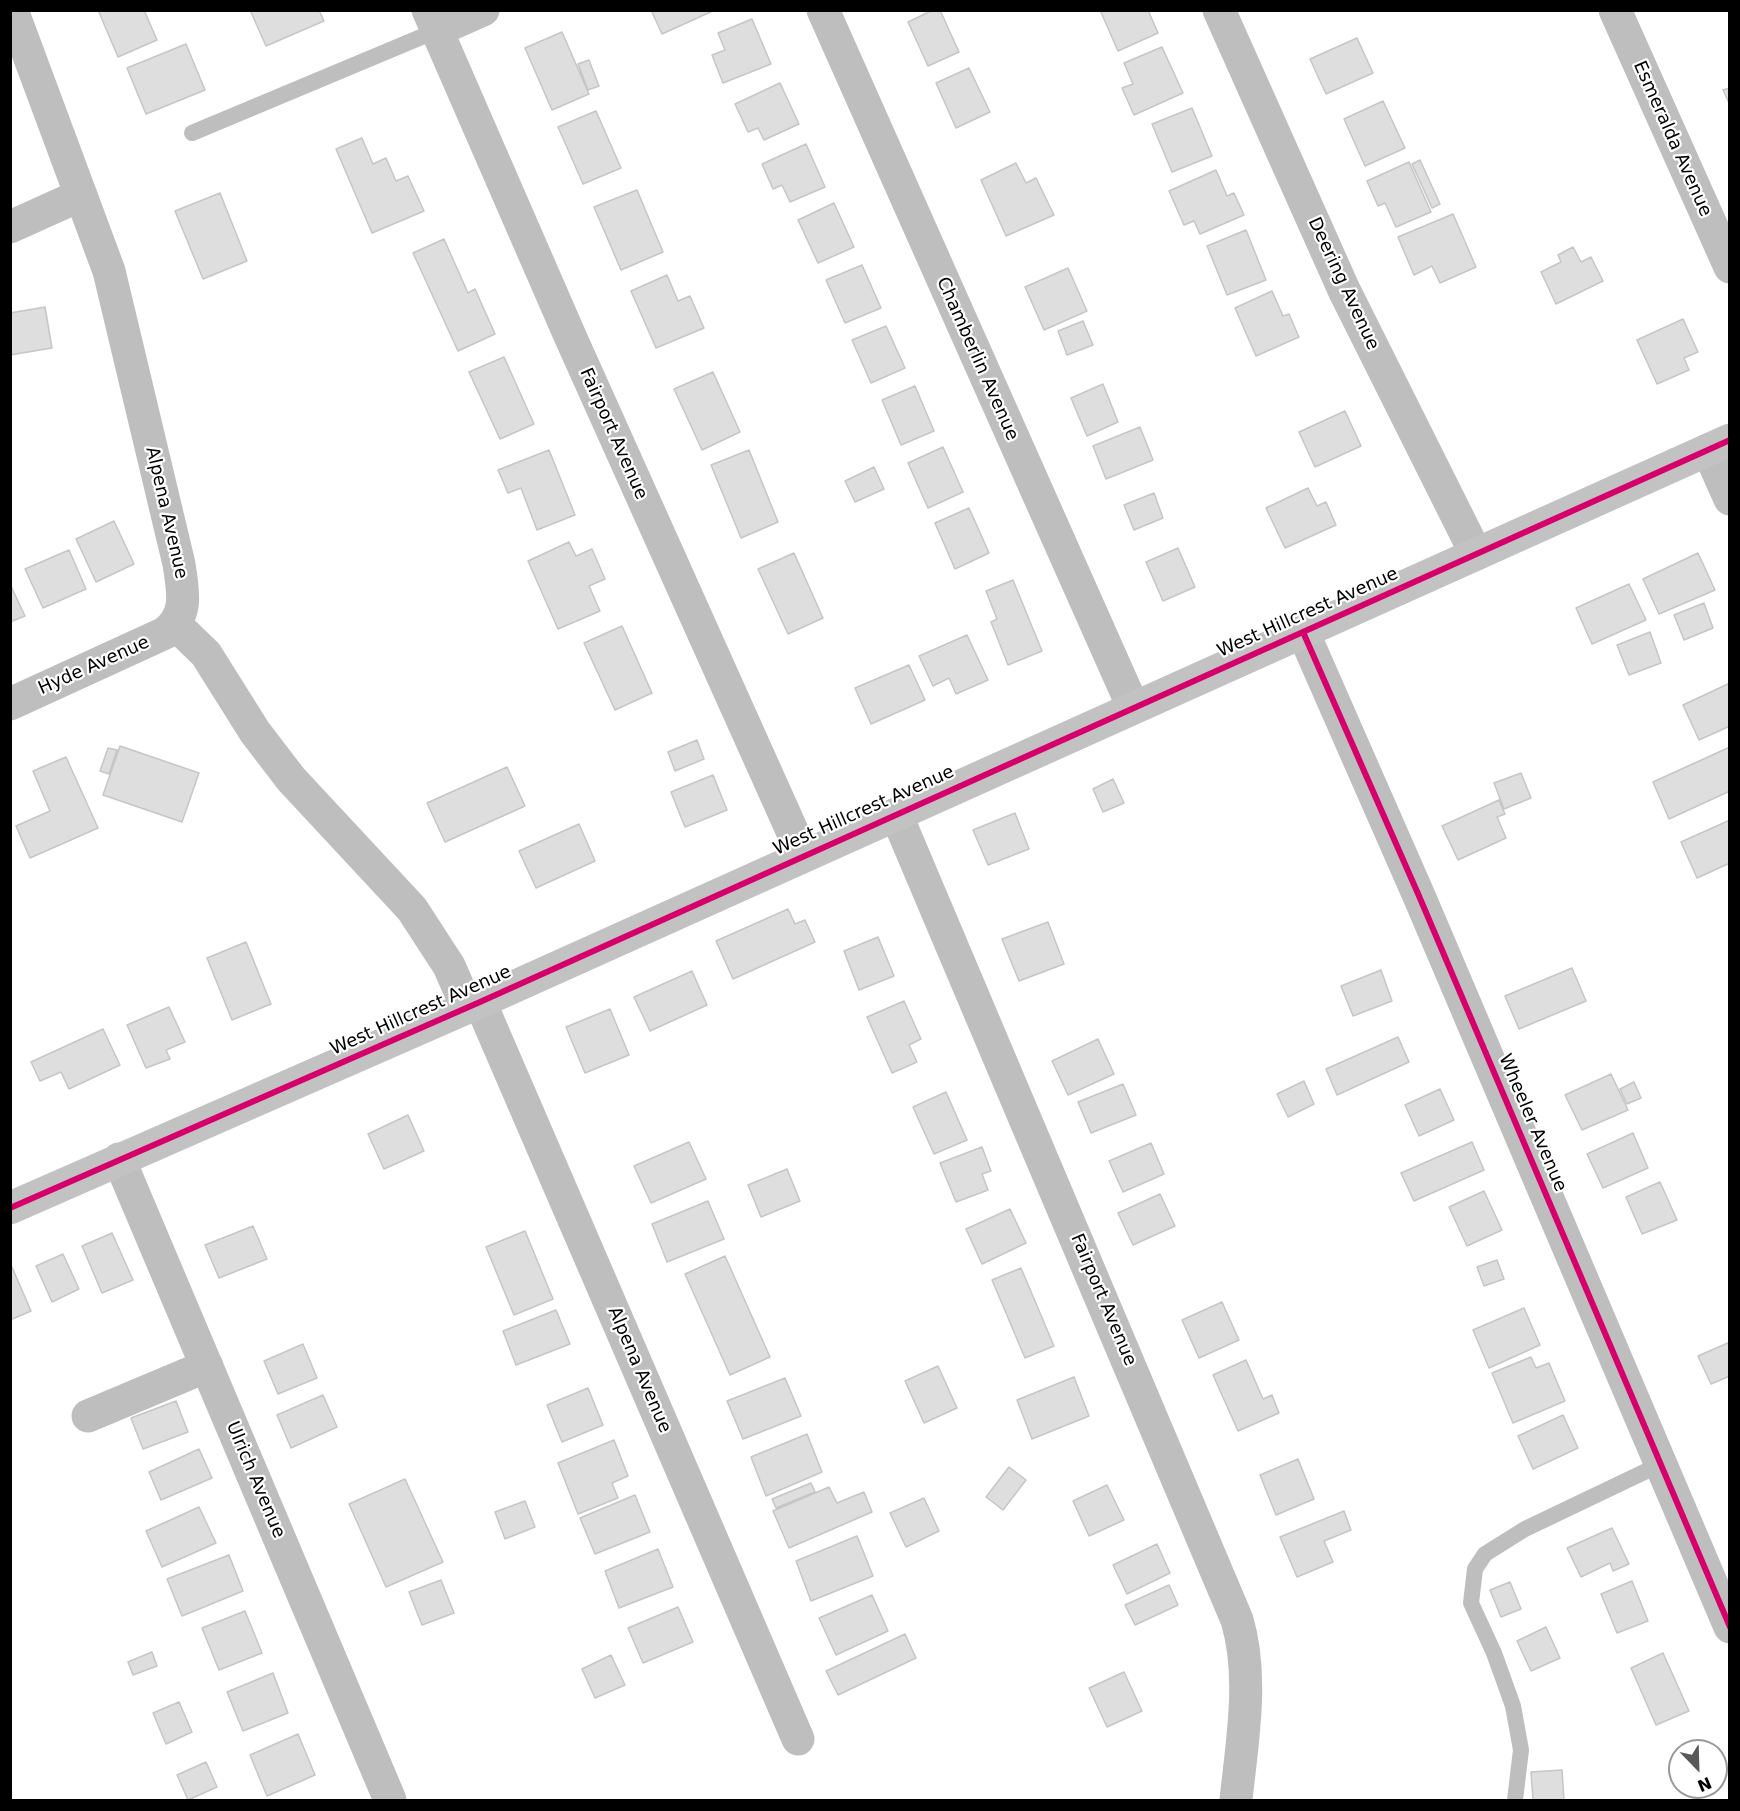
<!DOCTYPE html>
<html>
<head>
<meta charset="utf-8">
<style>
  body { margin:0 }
  #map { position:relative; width:1740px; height:1811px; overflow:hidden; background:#fff; font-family:"DejaVu Sans",sans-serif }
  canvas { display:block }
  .frame { position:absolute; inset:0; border:12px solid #000; pointer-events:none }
  .north { position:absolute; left:1668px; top:1739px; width:60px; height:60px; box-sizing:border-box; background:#fff; border:2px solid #999; border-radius:50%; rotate:157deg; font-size:16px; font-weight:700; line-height:24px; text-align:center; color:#000 }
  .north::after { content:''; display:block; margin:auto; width:21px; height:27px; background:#595959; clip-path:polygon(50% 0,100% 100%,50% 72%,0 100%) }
</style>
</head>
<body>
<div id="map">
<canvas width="1740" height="1811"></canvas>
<div class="frame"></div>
<div class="north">N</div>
</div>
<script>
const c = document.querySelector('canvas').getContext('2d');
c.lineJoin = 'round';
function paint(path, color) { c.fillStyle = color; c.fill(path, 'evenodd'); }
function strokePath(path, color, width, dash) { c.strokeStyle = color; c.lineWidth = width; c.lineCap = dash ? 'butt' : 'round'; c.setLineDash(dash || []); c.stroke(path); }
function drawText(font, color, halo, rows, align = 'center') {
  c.font = font + ' "DejaVu Sans",sans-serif'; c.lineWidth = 4.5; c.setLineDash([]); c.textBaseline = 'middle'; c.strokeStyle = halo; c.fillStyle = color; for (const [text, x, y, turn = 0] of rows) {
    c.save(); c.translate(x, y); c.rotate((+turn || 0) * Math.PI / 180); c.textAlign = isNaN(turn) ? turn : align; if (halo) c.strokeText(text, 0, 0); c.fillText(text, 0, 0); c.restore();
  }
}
const building = new Path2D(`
  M 98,10 L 144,10 L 157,40 L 118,57 Z
  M 250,10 L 319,10 L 324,21 L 266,46 Z
  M 651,10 L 715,10 L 662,34 Z
  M 933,10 L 940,10 L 959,52 L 928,66 L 908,22 Z
  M 1100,10 L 1148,10 L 1158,33 L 1118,51 Z
  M 752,19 L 771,64 L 723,83 L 712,55 L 725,50 L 718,33 Z
  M 562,32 L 589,94 L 552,110 L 525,48 Z
  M 1357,38 L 1373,73 L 1326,94 L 1310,59 Z
  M 186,44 L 205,90 L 146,114 L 127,68 Z
  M 1162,47 L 1183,93 L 1134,115 L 1122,88 L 1133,84 L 1124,63 Z
  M 589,60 L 599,86 L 588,90 L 578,64 Z
  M 969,68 L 990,112 L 956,128 L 936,83 Z
  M 780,83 L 799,124 L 764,140 L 758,128 L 748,132 L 735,104 Z
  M 1730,88 L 1730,105 L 1723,90 Z
  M 1383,101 L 1405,148 L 1365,166 L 1344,119 Z
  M 1192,108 L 1212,156 L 1172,172 L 1152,124 Z
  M 596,111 L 621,168 L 583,184 L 558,127 Z
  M 362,138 L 373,164 L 386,158 L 396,181 L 408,176 L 424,211 L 372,233 L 336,149 Z
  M 806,144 L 825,187 L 790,202 L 782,185 L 773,189 L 762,164 Z
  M 1420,160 L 1440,204 L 1432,208 L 1412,164 Z
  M 1409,162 L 1431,212 L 1396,227 L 1385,203 L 1378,206 L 1367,181 Z
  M 1016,163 L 1026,183 L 1036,178 L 1054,215 L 1006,236 L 981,180 Z
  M 1216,170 L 1227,196 L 1234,193 L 1244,215 L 1200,234 L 1194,221 L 1184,225 L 1169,191 Z
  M 637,190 L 663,252 L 621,270 L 594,207 Z
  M 220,193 L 247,261 L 203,279 L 175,211 Z
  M 834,203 L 854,247 L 818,263 L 798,220 Z
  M 1453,214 L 1476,267 L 1440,283 L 1432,266 L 1414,275 L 1398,237 Z
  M 1246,230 L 1266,280 L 1227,295 L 1207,246 Z
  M 444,239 L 468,293 L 475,289 L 495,334 L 458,351 L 413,253 Z
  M 1573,247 L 1581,262 L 1591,257 L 1603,281 L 1556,304 L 1541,272 L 1561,262 L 1558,255 Z
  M 862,265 L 881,308 L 845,323 L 826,280 Z
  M 1068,268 L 1087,311 L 1044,330 L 1025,287 Z
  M 667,275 L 678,301 L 690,296 L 704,328 L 656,348 L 631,291 Z
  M 1272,291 L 1283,316 L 1289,314 L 1299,337 L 1256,356 L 1235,308 Z
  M 45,307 L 52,348 L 10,355 L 10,313 Z
  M 1683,319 L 1698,352 L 1684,358 L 1689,370 L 1657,384 L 1637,340 Z
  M 1083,321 L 1093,345 L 1067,355 L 1058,331 Z
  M 886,326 L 905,368 L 871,383 L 852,340 Z
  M 504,357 L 534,424 L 500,439 L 469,372 Z
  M 713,372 L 740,432 L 702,450 L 674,389 Z
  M 1103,384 L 1118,422 L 1087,436 L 1071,398 Z
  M 915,386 L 934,431 L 901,445 L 882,400 Z
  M 1345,411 L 1361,446 L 1315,467 L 1299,432 Z
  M 1140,427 L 1153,460 L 1106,479 L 1093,446 Z
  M 943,447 L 963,492 L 928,508 L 908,463 Z
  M 549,450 L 575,515 L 537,530 L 521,488 L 508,493 L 498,470 Z
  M 749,450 L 778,522 L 741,538 L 711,465 Z
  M 874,467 L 884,489 L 855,502 L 845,481 Z
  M 1308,488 L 1317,506 L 1326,502 L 1336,525 L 1285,548 L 1266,508 Z
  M 1154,493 L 1163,518 L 1134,530 L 1124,505 Z
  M 969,508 L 989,553 L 955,569 L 935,523 Z
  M 114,521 L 134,564 L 96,582 L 76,539 Z
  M 569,542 L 576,556 L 592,549 L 605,579 L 589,586 L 600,611 L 558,629 L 528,561 Z
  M 1178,548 L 1195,587 L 1163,601 L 1146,562 Z
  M 69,550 L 86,589 L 43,608 L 25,569 Z
  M 794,553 L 823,618 L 788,634 L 758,569 Z
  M 1698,553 L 1715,590 L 1659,614 L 1643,579 Z
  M 1013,580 L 1042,651 L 1008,665 L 991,622 L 997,619 L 986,591 Z
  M 10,584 L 25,616 L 10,622 Z
  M 1629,584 L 1646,620 L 1592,644 L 1576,608 Z
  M 1704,603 L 1713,628 L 1684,640 L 1674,615 Z
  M 622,626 L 652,693 L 615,710 L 584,643 Z
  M 1650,632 L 1661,663 L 1629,675 L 1617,645 Z
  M 967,635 L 988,680 L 956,694 L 949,678 L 933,686 L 919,656 Z
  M 909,665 L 925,700 L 871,724 L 855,688 Z
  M 1730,683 L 1730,726 L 1699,740 L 1683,705 Z
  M 697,740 L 704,759 L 675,771 L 668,752 Z
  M 120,746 L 199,773 L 182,822 L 103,795 Z
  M 1730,747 L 1730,791 L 1669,819 L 1653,782 Z
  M 108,748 L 117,750 L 109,774 L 100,771 Z
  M 66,757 L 98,828 L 30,858 L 16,826 L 50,811 L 33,771 Z
  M 507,767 L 525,806 L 445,842 L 427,803 Z
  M 1521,773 L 1531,798 L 1504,809 L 1494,783 Z
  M 713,775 L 727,810 L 685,827 L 671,792 Z
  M 1113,779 L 1124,803 L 1103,812 L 1093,789 Z
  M 1499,800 L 1505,814 L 1497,817 L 1506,838 L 1458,860 L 1442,826 Z
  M 1015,813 L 1029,849 L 988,865 L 973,830 Z
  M 1730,820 L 1730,863 L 1697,878 L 1681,842 Z
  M 579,824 L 595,861 L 536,888 L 519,851 Z
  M 788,909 L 795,924 L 805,920 L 815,942 L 733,979 L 716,941 Z
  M 1048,922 L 1064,964 L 1019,981 L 1002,939 Z
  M 878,937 L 894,976 L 859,990 L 844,951 Z
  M 246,942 L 271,1004 L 232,1020 L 207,958 Z
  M 1572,968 L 1586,1001 L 1519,1029 L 1505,996 Z
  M 1381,970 L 1392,1001 L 1353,1016 L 1341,986 Z
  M 692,971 L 707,1005 L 650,1031 L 634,997 Z
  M 904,1001 L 921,1039 L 909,1045 L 917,1062 L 892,1073 L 867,1017 Z
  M 169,1007 L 185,1042 L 166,1050 L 170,1059 L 146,1068 L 127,1025 Z
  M 610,1009 L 629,1055 L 585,1073 L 566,1027 Z
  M 103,1029 L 120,1065 L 69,1089 L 61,1072 L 40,1081 L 31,1062 Z
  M 1398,1037 L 1409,1062 L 1337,1095 L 1326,1069 Z
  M 1098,1039 L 1114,1074 L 1068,1095 L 1052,1061 Z
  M 1611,1074 L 1628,1110 L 1582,1130 L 1565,1095 Z
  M 1304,1081 L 1314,1104 L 1288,1117 L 1277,1094 Z
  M 1634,1082 L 1641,1098 L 1627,1104 L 1620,1089 Z
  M 1123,1084 L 1136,1115 L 1091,1133 L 1078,1102 Z
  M 1440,1089 L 1454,1120 L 1419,1136 L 1405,1105 Z
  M 946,1092 L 967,1140 L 934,1154 L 913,1107 Z
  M 408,1115 L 424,1151 L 384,1169 L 368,1134 Z
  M 1633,1133 L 1648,1168 L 1603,1188 L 1587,1154 Z
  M 689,1142 L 706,1179 L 651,1203 L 634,1166 Z
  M 1472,1142 L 1484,1170 L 1414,1201 L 1401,1173 Z
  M 1151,1143 L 1164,1174 L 1123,1192 L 1109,1161 Z
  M 982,1147 L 991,1171 L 982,1174 L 988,1190 L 956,1202 L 940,1163 Z
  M 787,1169 L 800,1201 L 761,1217 L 748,1185 Z
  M 1660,1182 L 1677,1220 L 1642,1234 L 1626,1197 Z
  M 1484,1191 L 1502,1230 L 1467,1246 L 1449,1207 Z
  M 1160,1194 L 1175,1226 L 1133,1245 L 1118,1213 Z
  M 708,1201 L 724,1239 L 667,1262 L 652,1224 Z
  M 1010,1209 L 1026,1243 L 982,1264 L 966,1229 Z
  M 253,1226 L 267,1259 L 219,1278 L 205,1245 Z
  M 525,1231 L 553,1299 L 514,1315 L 486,1247 Z
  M 112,1233 L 133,1280 L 102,1293 L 82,1246 Z
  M 63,1254 L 79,1289 L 52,1302 L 36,1266 Z
  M 725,1256 L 770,1357 L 730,1375 L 685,1274 Z
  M 1497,1260 L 1504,1279 L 1484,1286 L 1477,1267 Z
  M 10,1267 L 12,1267 L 31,1311 L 10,1320 Z
  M 1021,1268 L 1054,1346 L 1025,1358 L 992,1280 Z
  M 1222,1302 L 1239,1340 L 1199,1358 L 1182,1320 Z
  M 1524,1308 L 1540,1345 L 1489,1368 L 1473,1330 Z
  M 556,1310 L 570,1344 L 516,1365 L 503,1331 Z
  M 1730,1342 L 1730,1376 L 1711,1384 L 1698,1356 Z
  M 303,1344 L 317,1378 L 278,1394 L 264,1361 Z
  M 1531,1357 L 1536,1368 L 1549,1363 L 1565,1401 L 1513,1423 L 1492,1373 Z
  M 1246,1360 L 1263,1399 L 1272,1395 L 1279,1413 L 1238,1431 L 1213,1375 Z
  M 938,1366 L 957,1408 L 924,1423 L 905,1381 Z
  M 1074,1377 L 1089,1416 L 1032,1439 L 1017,1400 Z
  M 785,1378 L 801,1416 L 743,1439 L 727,1401 Z
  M 588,1388 L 603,1425 L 562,1442 L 547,1405 Z
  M 323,1395 L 337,1427 L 291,1448 L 277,1415 Z
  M 176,1401 L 188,1432 L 143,1449 L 131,1418 Z
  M 1563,1415 L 1578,1448 L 1533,1469 L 1518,1436 Z
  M 807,1434 L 822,1472 L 766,1496 L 751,1457 Z
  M 614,1440 L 628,1476 L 612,1483 L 618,1498 L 578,1514 L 558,1463 Z
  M 199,1449 L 212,1478 L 161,1500 L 149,1472 Z
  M 1298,1459 L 1314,1499 L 1276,1515 L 1260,1475 Z
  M 1009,1467 L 1026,1480 L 1003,1510 L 986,1497 Z
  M 405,1479 L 443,1562 L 386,1587 L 349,1504 Z
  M 811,1483 L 815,1492 L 776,1508 L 772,1499 Z
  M 1107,1485 L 1124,1520 L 1089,1536 L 1073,1501 Z
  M 829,1487 L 837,1503 L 864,1492 L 872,1512 L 789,1548 L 773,1511 Z
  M 635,1495 L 650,1532 L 595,1554 L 580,1518 Z
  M 924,1498 L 939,1531 L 906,1547 L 890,1513 Z
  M 525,1501 L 535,1527 L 505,1539 L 495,1512 Z
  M 199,1507 L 216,1543 L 162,1567 L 146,1531 Z
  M 1344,1511 L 1351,1530 L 1324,1541 L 1333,1562 L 1297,1577 L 1280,1537 Z
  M 1612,1528 L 1629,1564 L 1613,1571 L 1610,1563 L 1581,1577 L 1567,1548 Z
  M 857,1536 L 873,1576 L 811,1601 L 796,1561 Z
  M 1157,1544 L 1170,1573 L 1127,1594 L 1113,1565 Z
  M 658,1549 L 673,1587 L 619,1608 L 605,1571 Z
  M 229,1555 L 243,1591 L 182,1616 L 167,1579 Z
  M 441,1580 L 454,1613 L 422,1625 L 409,1592 Z
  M 1632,1581 L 1648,1621 L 1617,1633 L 1601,1594 Z
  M 1510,1582 L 1521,1609 L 1501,1617 L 1490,1590 Z
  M 1169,1585 L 1178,1605 L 1135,1625 L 1125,1605 Z
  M 872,1595 L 888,1631 L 836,1655 L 819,1618 Z
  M 678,1607 L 693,1642 L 643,1663 L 628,1628 Z
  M 245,1611 L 262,1653 L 219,1670 L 202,1628 Z
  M 1546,1627 L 1560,1658 L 1531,1671 L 1517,1641 Z
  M 905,1634 L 916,1658 L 838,1695 L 826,1671 Z
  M 152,1652 L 157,1666 L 133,1675 L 128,1662 Z
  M 1663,1653 L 1689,1711 L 1656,1725 L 1631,1668 Z
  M 611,1655 L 625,1685 L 595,1698 L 582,1669 Z
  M 1124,1672 L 1142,1711 L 1107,1727 L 1089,1688 Z
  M 273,1673 L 288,1713 L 243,1731 L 227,1692 Z
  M 179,1702 L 192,1732 L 166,1744 L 153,1713 Z
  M 298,1734 L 315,1775 L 267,1796 L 250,1755 Z
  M 206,1762 L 217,1787 L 188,1800 L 177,1775 Z
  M 1562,1770 L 1564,1800 L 1533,1800 L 1531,1772 Z`);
const lane = new Path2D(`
  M 192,133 L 438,30
  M 1515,1800 L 1521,1750 L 1513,1706 L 1494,1653 L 1471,1603 L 1475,1569 L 1485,1554 L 1525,1529 L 1661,1464`);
const street = new Path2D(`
  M 428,10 L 570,336 L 803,855
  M 823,10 L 1133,707
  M 1219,10 L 1344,290 L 1476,554
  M 1615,10 L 1730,267
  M 438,30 L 483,10
  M 10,227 L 81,195
  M 1708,450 L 1730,499
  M 176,625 L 206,654 L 255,732 L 291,779 L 412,909 L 449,966 L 467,1007
  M 1303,632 L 1419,896 L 1730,1627
  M 10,704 L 165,633 C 189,615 183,591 179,564 L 109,271 L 12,10
  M 896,814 L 1237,1620 C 1254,1677 1242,1742 1236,1800
  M 480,1002 L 798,1739
  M 119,1159 L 390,1800
  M 88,1416 L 207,1366`);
const secondary = new Path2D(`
  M 10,1208 L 480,1002 L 1730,440`);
const cycleway = new Path2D(`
  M 1303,632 L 1419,896 L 1730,1627
  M 10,1208 L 480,1002 L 1730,440`);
const streetNames = [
  ["Esmeralda Avenue",1672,139,66],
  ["Deering Avenue",1343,284,65],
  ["Chamberlin Avenue",977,359,66],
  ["Fairport Avenue",613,434,66],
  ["Alpena Avenue",166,513,77],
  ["West Hillcrest Avenue",1308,613,-24],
  ["Hyde Avenue",94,666,-24],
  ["West Hillcrest Avenue",864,811,-24],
  ["West Hillcrest Avenue",421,1011,-24],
  ["Wheeler Avenue",1532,1123,67],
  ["Fairport Avenue",1103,1300,67],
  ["Alpena Avenue",639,1370,67],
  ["Ulrich Avenue",255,1480,67]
];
paint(building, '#dedede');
strokePath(building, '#c6c6c6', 1.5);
strokePath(lane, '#bebebe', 16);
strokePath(street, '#bebebe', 33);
strokePath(secondary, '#c2c2c2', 33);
strokePath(cycleway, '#d6006c', 6);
drawText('18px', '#000', '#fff', streetNames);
</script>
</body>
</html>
